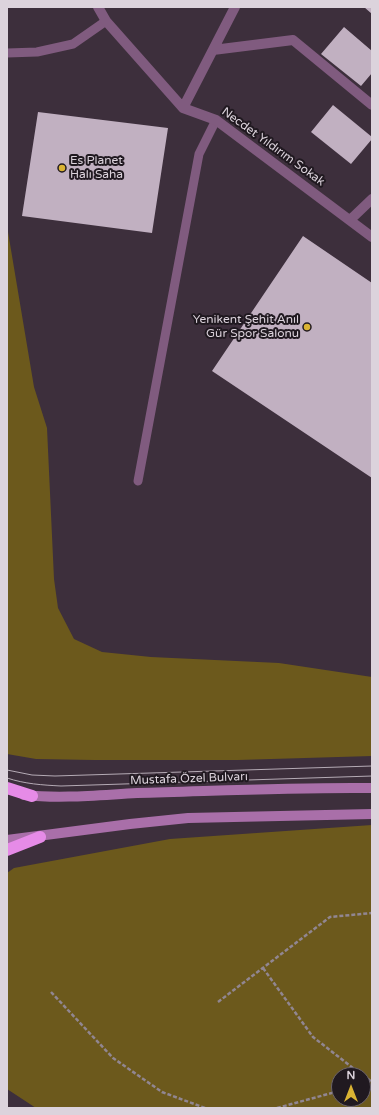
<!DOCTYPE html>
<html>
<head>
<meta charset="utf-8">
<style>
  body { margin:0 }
  #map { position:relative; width:379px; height:1115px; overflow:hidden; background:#3d2f3c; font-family:"Varela Round",sans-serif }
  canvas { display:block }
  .frame { position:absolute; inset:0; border:8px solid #dcd3dc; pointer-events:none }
  .north { position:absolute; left:331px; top:1067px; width:40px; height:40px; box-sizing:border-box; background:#201920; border:1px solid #6b636b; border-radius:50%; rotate:0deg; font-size:11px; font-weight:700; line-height:16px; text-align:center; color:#dcd3dc }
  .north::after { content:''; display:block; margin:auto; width:14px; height:18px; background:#dab333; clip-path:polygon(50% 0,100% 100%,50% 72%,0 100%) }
</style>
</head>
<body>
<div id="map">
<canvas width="379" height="1115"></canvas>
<div class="frame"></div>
<div class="north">N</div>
</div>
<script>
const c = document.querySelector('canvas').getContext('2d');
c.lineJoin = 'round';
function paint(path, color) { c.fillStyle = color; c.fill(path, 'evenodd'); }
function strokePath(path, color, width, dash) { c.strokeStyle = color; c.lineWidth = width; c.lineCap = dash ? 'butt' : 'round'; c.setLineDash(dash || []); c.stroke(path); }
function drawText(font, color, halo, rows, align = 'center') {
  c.font = font + ' "Varela Round",sans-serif'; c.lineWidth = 4; c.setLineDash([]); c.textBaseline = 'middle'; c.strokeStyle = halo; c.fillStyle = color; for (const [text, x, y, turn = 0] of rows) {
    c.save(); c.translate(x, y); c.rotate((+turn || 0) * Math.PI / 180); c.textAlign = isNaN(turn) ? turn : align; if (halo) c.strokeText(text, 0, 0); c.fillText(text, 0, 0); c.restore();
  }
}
const green = new Path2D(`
  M 7,226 L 34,387 L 47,428 L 54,579 L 58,608 L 74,639 L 102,652 L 151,657 L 279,663 L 372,677 L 372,756 L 238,760 L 94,760 L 36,759 L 7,754 Z
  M 372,825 L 372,1108 L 36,1108 L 7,1089 L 7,873 L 14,868 L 170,839 ZM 339,1075 L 363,1075 L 363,1099 L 339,1099 Z`);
const building = new Path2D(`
  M 364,7 L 372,7 L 372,14 Z
  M 344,27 L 372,51 L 372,73 L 361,86 L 321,54 Z
  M 333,105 L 372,137 L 372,139 L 351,164 L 311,132 Z
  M 38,112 L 168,128 L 152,233 L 22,216 Z
  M 303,236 L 372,283 L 372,478 L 212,371 Z`);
const path = new Path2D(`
  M 263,968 L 313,1037 L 362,1075
  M 51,992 L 113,1058 L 162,1092 L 205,1108
  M 218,1002 L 330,917 L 372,913
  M 363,1075 L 372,1082
  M 363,1089 L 372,1089
  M 277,1108 L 339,1091`);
const lane = new Path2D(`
  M 7,53 L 37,52 L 73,44 L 106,21
  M 138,481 L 199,154 L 216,120`);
const street = new Path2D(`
  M 98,7 L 106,21 L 183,108 L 216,120 L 372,237
  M 213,50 L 293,40 L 372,105
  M 183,108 L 235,7
  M 350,220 L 372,199`);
const secondary = new Path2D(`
  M 24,795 C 62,799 99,795 137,793 C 215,791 294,787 372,788
  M 7,840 L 130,824 L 188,818 L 372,814`);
const highway = new Path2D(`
  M 7,788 L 32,796
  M 7,850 L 40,837`);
const tram = new Path2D(`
  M 7,770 L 32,775 L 55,776 L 372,766
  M 7,778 C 25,784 42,785 61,786 L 372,776`);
const markers = [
  [62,168,4,"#dab333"],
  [307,327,4,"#dab333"]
];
const streetNames = [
  ["Necdet Yıldırım Sokak",273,147,36],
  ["Mustafa Özel Bulvarı",189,779,-2]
];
const poiNames = [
  ["Es Planet",70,161],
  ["Halı Saha",70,175],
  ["Yenikent Şehit Anıl",299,320,"right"],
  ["Gür Spor Salonu",299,334,"right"]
];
paint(green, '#6c591c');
paint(building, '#c1b0c1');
strokePath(path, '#918691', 2.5, [4, 2]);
strokePath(lane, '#805b7f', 9);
strokePath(street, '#805b7f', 10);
strokePath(secondary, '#a96fa9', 10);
strokePath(highway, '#e68be7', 12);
strokePath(tram, '#b5abb5', 1);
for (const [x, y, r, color] of markers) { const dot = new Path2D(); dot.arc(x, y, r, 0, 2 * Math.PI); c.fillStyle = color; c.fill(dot); strokePath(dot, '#201920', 1.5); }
drawText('12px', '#dcd3dc', '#201920', streetNames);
drawText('12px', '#dcd3dc', '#201920', poiNames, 'left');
</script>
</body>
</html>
